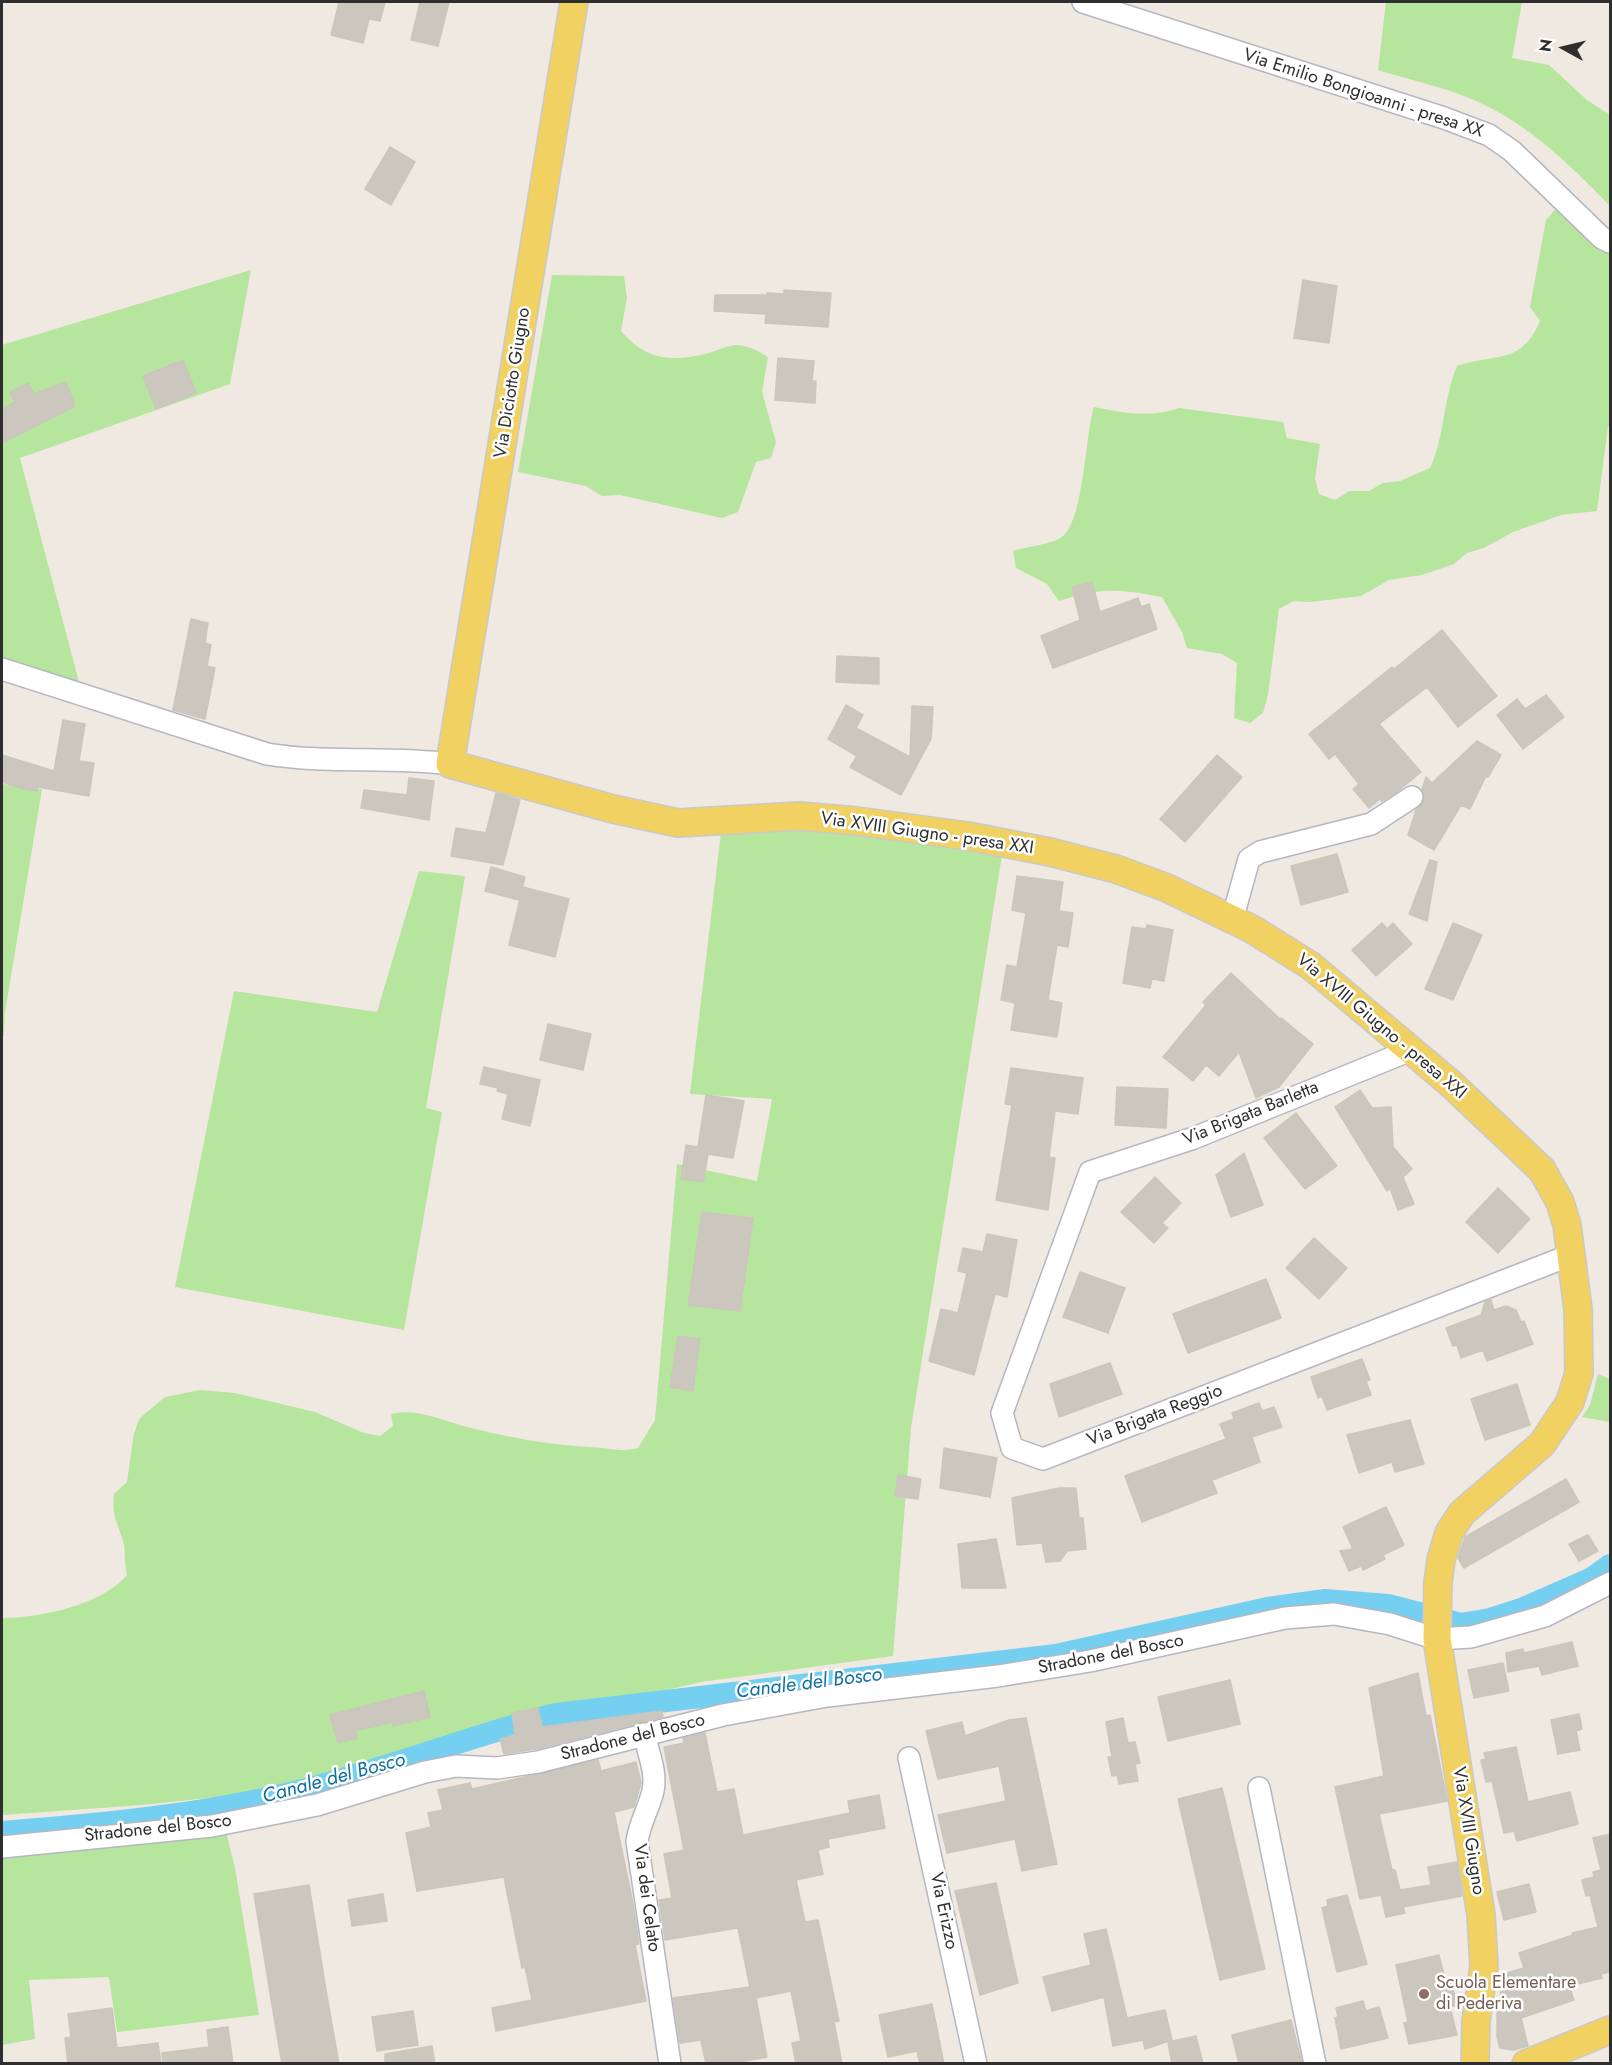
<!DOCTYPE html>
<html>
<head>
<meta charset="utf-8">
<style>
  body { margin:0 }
  #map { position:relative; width:1612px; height:2065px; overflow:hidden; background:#efe9e1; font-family:Jost,sans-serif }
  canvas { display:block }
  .frame { position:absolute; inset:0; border:3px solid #2e2e2e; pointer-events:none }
  .north { position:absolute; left:1534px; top:18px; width:60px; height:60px; -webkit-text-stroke:4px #fff; paint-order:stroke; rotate:278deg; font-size:16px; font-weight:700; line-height:24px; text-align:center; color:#2e2e2e }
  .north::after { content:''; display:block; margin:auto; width:21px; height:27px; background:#2e2e2e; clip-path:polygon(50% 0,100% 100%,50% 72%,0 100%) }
</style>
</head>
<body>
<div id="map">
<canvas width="1612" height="2065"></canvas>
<div class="frame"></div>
<div class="north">N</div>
</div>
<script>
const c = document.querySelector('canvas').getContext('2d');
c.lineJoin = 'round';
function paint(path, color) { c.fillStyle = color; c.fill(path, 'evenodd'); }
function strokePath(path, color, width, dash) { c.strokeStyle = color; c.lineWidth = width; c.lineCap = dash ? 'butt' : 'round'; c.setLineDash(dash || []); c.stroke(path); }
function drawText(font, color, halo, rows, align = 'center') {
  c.font = font + ' Jost,sans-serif'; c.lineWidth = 5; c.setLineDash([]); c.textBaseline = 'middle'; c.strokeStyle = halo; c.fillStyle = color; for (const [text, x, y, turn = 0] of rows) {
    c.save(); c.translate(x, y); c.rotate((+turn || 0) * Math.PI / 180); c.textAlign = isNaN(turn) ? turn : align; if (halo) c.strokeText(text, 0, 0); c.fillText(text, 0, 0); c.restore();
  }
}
const green = new Path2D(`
  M 1386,2 L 1522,2 L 1512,58 L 1549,65 L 1587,100 L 1610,115 L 1610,206 C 1569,164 1529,124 1474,100 C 1444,87 1410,80 1378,70 Z
  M 1558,206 L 1610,255 L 1610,427 L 1608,427 L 1597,511 L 1561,515 L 1513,532 L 1484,548 L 1467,553 L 1454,564 L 1422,575 L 1389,580 L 1361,596 L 1310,602 L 1294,601 L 1279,609 L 1268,695 L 1263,713 L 1250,723 L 1234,718 L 1237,663 L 1222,654 L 1187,648 L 1182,632 L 1162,597 C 1120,589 1100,587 1059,601 L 1047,584 L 1016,568 L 1013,551 C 1025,547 1053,544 1062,537 C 1084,521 1085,435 1094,407 C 1123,413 1150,418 1179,408 L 1283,422 L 1287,438 L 1320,444 L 1315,479 L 1319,494 L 1335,500 L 1349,491 L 1369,491 L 1383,483 L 1400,481 L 1430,468 C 1445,436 1443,399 1457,366 C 1498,352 1520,366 1540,321 L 1530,307 L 1546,220 Z
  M 251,270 L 230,384 L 20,458 L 85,705 L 2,677 L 2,345 Z
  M 552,275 L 624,276 L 627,298 L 621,331 C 644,358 667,362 701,355 C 713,353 726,345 738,345 C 749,346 758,351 768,357 L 762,392 L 776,442 L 771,458 L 756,462 L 738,512 L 722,518 L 620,495 L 602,496 L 586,486 L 518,472 Z
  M 2,784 L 42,789 L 5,1012 L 4,1036 L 2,1036 Z
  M 722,824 L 819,824 L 1002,855 L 911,1428 L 893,1656 L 701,1682 L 646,1695 L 564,1727 L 515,1738 L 452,1740 L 423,1745 L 378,1763 L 332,1777 L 245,1794 L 142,1805 L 2,1815 L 2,1618 C 40,1618 102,1605 127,1575 C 124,1564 126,1551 123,1541 C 117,1519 112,1520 114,1494 L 127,1482 L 134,1433 L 140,1418 L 165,1397 L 200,1390 L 235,1393 L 315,1412 L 364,1433 L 380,1436 L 393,1426 L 391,1414 C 420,1407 446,1423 475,1429 C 512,1438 551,1445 588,1447 C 607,1447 619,1453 638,1448 L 655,1420 L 677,1164 L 757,1181 L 772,1099 L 690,1094 Z
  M 419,871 L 465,876 L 426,1108 L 442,1112 L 404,1330 L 175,1287 L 234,991 L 377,1012 Z
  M 1598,1374 L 1610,1379 L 1610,1422 L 1582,1417 L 1590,1405 Z
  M 225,1828 L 235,1868 L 259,2015 L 117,2032 L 109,1977 L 29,1980 L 35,2039 L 2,2045 L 2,1846 Z`);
const canal = new Path2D(`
  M 2,1832 C 108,1824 217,1813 321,1785 C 400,1764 477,1734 556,1714 L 1056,1655 L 1268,1608 L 1325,1600 L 1388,1605 L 1461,1624 L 1490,1619 L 1521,1609 L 1592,1578 L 1610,1565`);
const building = new Path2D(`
  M 339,2 L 385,2 L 380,21 L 369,19 L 363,43 L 331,35 Z
  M 420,2 L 449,2 L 438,46 L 411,40 Z
  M 390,147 L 415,162 L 391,205 L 365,189 Z
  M 1303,280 L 1337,286 L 1329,343 L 1294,338 Z
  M 784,290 L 831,293 L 828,327 L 765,323 L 766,314 L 714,311 L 715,295 L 767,295 L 767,293 L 784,294 Z
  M 778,358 L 814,361 L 812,381 L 816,381 L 815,403 L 775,400 Z
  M 183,360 L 196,393 L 156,409 L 143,376 Z
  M 66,382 L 75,406 L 2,443 L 2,409 L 15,402 L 10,392 L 28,383 L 34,394 Z
  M 1092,582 L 1100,612 L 1138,598 L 1141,607 L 1149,604 L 1157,629 L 1053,668 L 1041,636 L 1080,620 L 1072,587 Z
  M 191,619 L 208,623 L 205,643 L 211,645 L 207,666 L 215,668 L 205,719 L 173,710 Z
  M 1442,630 L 1497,696 L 1458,727 L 1427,687 L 1379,724 L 1421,772 L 1398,791 L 1382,801 L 1380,799 L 1369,808 L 1353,789 L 1359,784 L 1335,754 L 1329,759 L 1309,734 L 1392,667 L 1394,669 Z
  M 837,656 L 879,658 L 879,684 L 836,682 Z
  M 1546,695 L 1564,717 L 1523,749 L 1497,715 L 1517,699 L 1525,709 Z
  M 846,705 L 863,715 L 856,728 L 910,757 L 912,706 L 933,707 L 931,739 L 901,795 L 850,767 L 857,756 L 828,739 Z
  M 63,720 L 85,724 L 79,761 L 94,763 L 89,796 L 38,787 L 37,791 L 24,789 L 2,782 L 2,755 L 54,771 Z
  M 1477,741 L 1501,755 L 1488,777 L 1486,776 L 1470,809 L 1461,805 L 1434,850 L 1408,835 L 1416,810 L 1424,802 L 1422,790 L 1426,777 L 1432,783 Z
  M 1217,755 L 1242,777 L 1185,842 L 1160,819 Z
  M 409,778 L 434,781 L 429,820 L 361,808 L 364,790 L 407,795 Z
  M 496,793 L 520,800 L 503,865 L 451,856 L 456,828 L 486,833 Z
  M 1337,854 L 1348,892 L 1301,905 L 1291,866 Z
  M 1430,860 L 1437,862 L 1427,921 L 1409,914 Z
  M 491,867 L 525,877 L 519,900 L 485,891 Z
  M 1017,876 L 1063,882 L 1059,911 L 1073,913 L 1068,947 L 1057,945 L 1048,1000 L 1062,1003 L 1057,1037 L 1011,1030 L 1015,1003 L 1001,1000 L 1007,965 L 1017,967 L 1026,913 L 1012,910 Z
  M 523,887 L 569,899 L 555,957 L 509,945 Z
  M 1382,923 L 1387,929 L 1393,923 L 1412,944 L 1376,976 L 1352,950 Z
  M 1453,923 L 1482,935 L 1453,1000 L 1425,989 Z
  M 1147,925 L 1173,930 L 1164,981 L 1152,979 L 1150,988 L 1123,983 L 1132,927 L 1146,929 Z
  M 1231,973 L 1280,1019 L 1281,1018 L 1313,1044 L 1279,1087 L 1256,1098 L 1239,1052 L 1219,1076 L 1206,1065 L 1193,1081 L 1163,1057 L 1206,1005 L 1203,1002 Z
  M 548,1024 L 591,1034 L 583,1070 L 540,1060 Z
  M 484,1067 L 540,1080 L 530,1126 L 502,1119 L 508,1094 L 497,1091 L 498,1088 L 480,1084 Z
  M 1011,1068 L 1083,1078 L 1078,1114 L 1055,1111 L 1049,1157 L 1055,1158 L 1048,1210 L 996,1200 L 1012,1105 L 1005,1104 Z
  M 1117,1087 L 1168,1089 L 1166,1128 L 1115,1125 Z
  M 1360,1090 L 1372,1108 L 1391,1107 L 1393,1147 L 1412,1169 L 1403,1177 L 1414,1204 L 1398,1210 L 1390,1188 L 1387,1191 L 1335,1107 Z
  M 706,1095 L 744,1101 L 733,1158 L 708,1154 L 703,1182 L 681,1179 L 686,1145 L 698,1147 Z
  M 1296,1113 L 1337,1166 L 1305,1189 L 1264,1138 Z
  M 1244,1153 L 1263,1205 L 1231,1217 L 1216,1175 Z
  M 1155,1177 L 1181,1203 L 1162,1223 L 1168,1228 L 1154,1243 L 1121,1212 Z
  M 1498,1188 L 1530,1219 L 1498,1253 L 1466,1222 Z
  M 702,1212 L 753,1218 L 740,1311 L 688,1305 Z
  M 987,1234 L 1017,1240 L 1007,1297 L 995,1294 L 974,1375 L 929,1361 L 941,1309 L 958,1313 L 967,1273 L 958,1271 L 963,1248 L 983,1252 Z
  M 1314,1238 L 1347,1268 L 1319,1299 L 1286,1268 Z
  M 1080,1272 L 1125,1288 L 1108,1333 L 1063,1317 Z
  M 1266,1279 L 1281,1318 L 1188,1353 L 1173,1314 Z
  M 1491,1300 L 1494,1310 L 1506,1306 L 1516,1310 L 1521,1322 L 1524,1321 L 1533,1344 L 1487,1361 L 1483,1350 L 1461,1358 L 1457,1345 L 1453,1346 L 1446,1328 L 1481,1315 L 1485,1302 Z
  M 678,1336 L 700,1339 L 693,1391 L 670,1387 Z
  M 1362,1359 L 1370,1380 L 1366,1381 L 1371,1395 L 1327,1410 L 1322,1396 L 1318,1398 L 1311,1377 Z
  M 1110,1363 L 1122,1394 L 1059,1417 L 1050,1384 Z
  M 1517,1384 L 1530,1425 L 1485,1440 L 1471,1399 Z
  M 1259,1403 L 1262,1411 L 1274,1407 L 1282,1427 L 1252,1437 L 1260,1462 L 1212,1480 L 1217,1493 L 1142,1522 L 1125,1476 L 1226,1439 L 1220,1424 L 1234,1419 L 1232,1413 Z
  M 1410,1420 L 1424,1464 L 1395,1472 L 1392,1462 L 1359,1473 L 1347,1435 Z
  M 944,1448 L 997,1458 L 990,1497 L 940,1488 Z
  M 898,1475 L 921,1479 L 918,1499 L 895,1496 Z
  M 1566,1479 L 1579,1502 L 1464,1568 L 1458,1558 L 1465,1537 Z
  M 1059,1488 L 1076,1488 L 1079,1518 L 1083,1518 L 1086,1549 L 1067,1551 L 1060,1561 L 1046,1562 L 1042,1543 L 1017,1545 L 1012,1498 Z
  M 1386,1507 L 1404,1545 L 1383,1555 L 1385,1559 L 1363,1570 L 1361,1566 L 1349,1571 L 1340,1551 L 1353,1549 L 1343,1527 Z
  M 1588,1535 L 1598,1551 L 1579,1561 L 1569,1544 Z
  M 996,1539 L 1006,1588 L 962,1588 L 958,1544 Z
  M 1572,1642 L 1578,1666 L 1542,1675 L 1539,1666 L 1508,1672 L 1506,1653 L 1523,1649 L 1524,1653 Z
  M 1503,1663 L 1509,1691 L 1474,1698 L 1468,1670 Z
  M 1418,1673 L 1426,1716 L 1430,1715 L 1447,1801 L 1379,1814 L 1392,1870 L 1395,1870 L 1400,1890 L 1431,1885 L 1428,1867 L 1457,1862 L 1462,1896 L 1403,1907 L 1405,1913 L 1386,1917 L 1381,1895 L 1360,1899 L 1335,1787 L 1384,1776 L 1369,1688 Z
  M 1230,1680 L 1240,1724 L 1168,1741 L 1158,1697 Z
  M 424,1691 L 430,1717 L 393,1726 L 392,1722 L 355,1731 L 357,1738 L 338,1743 L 330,1715 Z
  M 538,1708 L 542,1727 L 662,1711 L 663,1717 L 536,1749 L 504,1754 L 500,1739 L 515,1735 L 512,1713 Z
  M 1579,1714 L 1582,1729 L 1576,1731 L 1580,1750 L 1558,1754 L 1551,1720 Z
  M 1026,1718 L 1057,1864 L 1022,1871 L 1015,1839 L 947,1853 L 938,1815 L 1006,1801 L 999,1766 L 938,1779 L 926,1731 L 962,1722 L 965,1736 L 1009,1720 Z
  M 1123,1718 L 1128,1743 L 1135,1742 L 1140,1763 L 1135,1764 L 1138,1781 L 1119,1784 L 1117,1775 L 1112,1776 L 1108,1757 L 1112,1757 L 1106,1722 Z
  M 705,1733 L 717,1792 L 734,1789 L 743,1835 L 850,1813 L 848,1801 L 879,1795 L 885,1828 L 828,1839 L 829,1847 L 818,1850 L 823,1874 L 796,1880 L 805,1922 L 818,1920 L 839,2021 L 834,2022 L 842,2064 L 796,2064 L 792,2043 L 801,2041 L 791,1991 L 756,1998 L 767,2057 L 729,2064 L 706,2064 L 701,2040 L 680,2043 L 673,1998 L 750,1987 L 738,1928 L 665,1940 L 659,1900 L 672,1898 L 664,1854 L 684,1850 L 664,1747 L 684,1743 L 683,1738 Z
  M 1516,1747 L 1528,1802 L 1570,1792 L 1578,1824 L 1517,1841 L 1514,1831 L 1504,1833 L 1492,1781 L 1486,1782 L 1481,1760 L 1486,1759 L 1484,1753 Z
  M 598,1760 L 601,1771 L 636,1762 L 641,1783 L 634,1807 L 614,1812 L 633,1904 L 639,1944 L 635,1945 L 646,2001 L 496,2031 L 492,2008 L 532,2000 L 525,1967 L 522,1968 L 504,1877 L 417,1891 L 406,1833 L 431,1827 L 428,1813 L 443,1810 L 438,1790 L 470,1783 L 472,1789 Z
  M 1222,1788 L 1265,1969 L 1220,1980 L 1178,1799 Z
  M 1611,1834 L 1611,1972 L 1601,1974 L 1602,1978 L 1569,1986 L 1574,2000 L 1521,2018 L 1528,2046 L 1513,2050 L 1500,2048 L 1497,2037 L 1497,2007 L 1501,2006 L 1500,1975 L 1524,1968 L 1519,1953 L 1573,1935 L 1572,1933 L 1598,1927 L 1590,1895 L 1586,1896 L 1582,1880 L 1594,1877 L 1593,1872 L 1601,1870 L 1593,1838 Z
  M 996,1883 L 1018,1983 L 980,1995 L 955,1891 Z
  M 1529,1884 L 1536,1912 L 1504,1920 L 1497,1892 Z
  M 309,1885 L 327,1996 L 339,2064 L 282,2064 L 272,2005 L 254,1894 Z
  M 383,1894 L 387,1921 L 352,1926 L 348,1900 Z
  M 1347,1895 L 1367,1964 L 1337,1972 L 1322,1908 L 1328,1906 L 1327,1900 Z
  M 1106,1929 L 1127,2018 L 1165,2010 L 1172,2040 L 1145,2049 L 1143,2040 L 1113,2046 L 1104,1997 L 1052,2011 L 1043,1977 L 1091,1965 L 1084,1934 Z
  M 1439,1955 L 1446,1983 L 1451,1982 L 1457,2005 L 1450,2007 L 1457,2035 L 1409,2044 L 1404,2023 L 1408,2022 L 1396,1965 Z
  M 1363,2001 L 1366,2011 L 1379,2007 L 1388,2038 L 1341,2049 L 1335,2018 L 1338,2017 L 1336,2008 Z
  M 932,2004 L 944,2064 L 920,2064 L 917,2051 L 888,2057 L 879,2015 Z
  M 112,2008 L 117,2048 L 158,2043 L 161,2064 L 68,2064 L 65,2038 L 71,2037 L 68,2014 Z
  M 413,2011 L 418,2045 L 377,2051 L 372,2017 Z
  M 1291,2020 L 1302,2064 L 1239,2064 L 1232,2035 Z
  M 228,2027 L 233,2064 L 163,2064 L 162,2053 L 209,2047 L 207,2030 Z
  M 1196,2036 L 1203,2064 L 1172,2064 L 1168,2042 Z
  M 432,2046 L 435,2064 L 385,2064 L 385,2054 Z`);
const minor = new Path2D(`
  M 1083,2 L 1444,118 L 1489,135 L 1512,151 L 1602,238 L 1610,242
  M 2,669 L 267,754 C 328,764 389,756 450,764
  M 1232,920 L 1249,859 L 1260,852 L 1371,824 L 1412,797
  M 1411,1050 L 1194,1138 L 1090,1172 L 1002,1413 L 1012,1448 L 1043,1459 L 1571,1255
  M 644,1734 C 648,1752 657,1773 653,1791 C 649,1808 640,1822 637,1841 L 670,2064
  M 909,1758 L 976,2064
  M 1259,1788 L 1315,2064
  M 2,1847 L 212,1826 L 317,1805 L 425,1772 L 456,1766 L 497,1768 L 538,1762 L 723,1715 L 827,1696 L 998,1676 L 1090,1661 L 1285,1618 L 1334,1614 L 1390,1624 L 1437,1639 L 1471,1637 L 1545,1616 L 1610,1583`);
const major = new Path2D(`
  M 574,2 L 450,764 L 613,809 L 678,823 L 799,816 L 857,821 L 968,836 L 1050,852 L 1116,869 L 1167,888 L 1252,929 L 1311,966 L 1450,1083 L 1542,1170 L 1560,1202 L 1567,1225 L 1578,1309 L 1579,1373 L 1570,1402 L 1542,1444 L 1462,1513 L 1449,1533 L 1441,1560 L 1438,1582 L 1437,1639 L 1481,1915 L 1484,1966 L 1476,2021 L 1475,2064
  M 1526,2064 L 1610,2030`);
const markers = [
  [1424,1994,6,"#8d6e63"]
];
const streetNames = [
  ["Via Emilio Bongioanni - presa XX",1363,94,18],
  ["Via Diciotto Giugno",513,383,-81],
  ["Via XVIII Giugno - presa XXI",927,834,8],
  ["Via XVIII Giugno - presa XXI",1381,1027,40],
  ["Via Brigata Barletta",1251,1114,-22],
  ["Via Brigata Reggio",1155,1416,-21],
  ["Stradone del Bosco",1111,1655,-11],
  ["Stradone del Bosco",633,1738,-14],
  ["Stradone del Bosco",158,1829,-6],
  ["Via XVIII Giugno",1468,1831,81],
  ["Via dei Celato",646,1898,82],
  ["Via Erizzo",943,1911,78]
];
const educationNames = [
  ["Scuola Elementare",1436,1984],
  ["di Pederiva",1436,2005]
];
const waterNames = [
  ["Canale del Bosco",809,1684,-7],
  ["Canale del Bosco",334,1779,-15]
];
paint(green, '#b6e59e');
strokePath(canal, '#75cff0', 22);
paint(building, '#cbc7bf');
strokePath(building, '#cbc5ba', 1.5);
strokePath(minor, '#b4b7c1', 24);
strokePath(major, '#c9c9c9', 30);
strokePath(minor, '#fff', 21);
strokePath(major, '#f2d163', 27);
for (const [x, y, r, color] of markers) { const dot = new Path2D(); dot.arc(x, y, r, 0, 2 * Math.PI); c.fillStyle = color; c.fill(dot); strokePath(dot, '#fff', 2); }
drawText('18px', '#2e2e2e', '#fff', streetNames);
drawText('18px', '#785e54', '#fff', educationNames, 'left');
drawText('italic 20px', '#0d6fa3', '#fff', waterNames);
</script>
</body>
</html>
